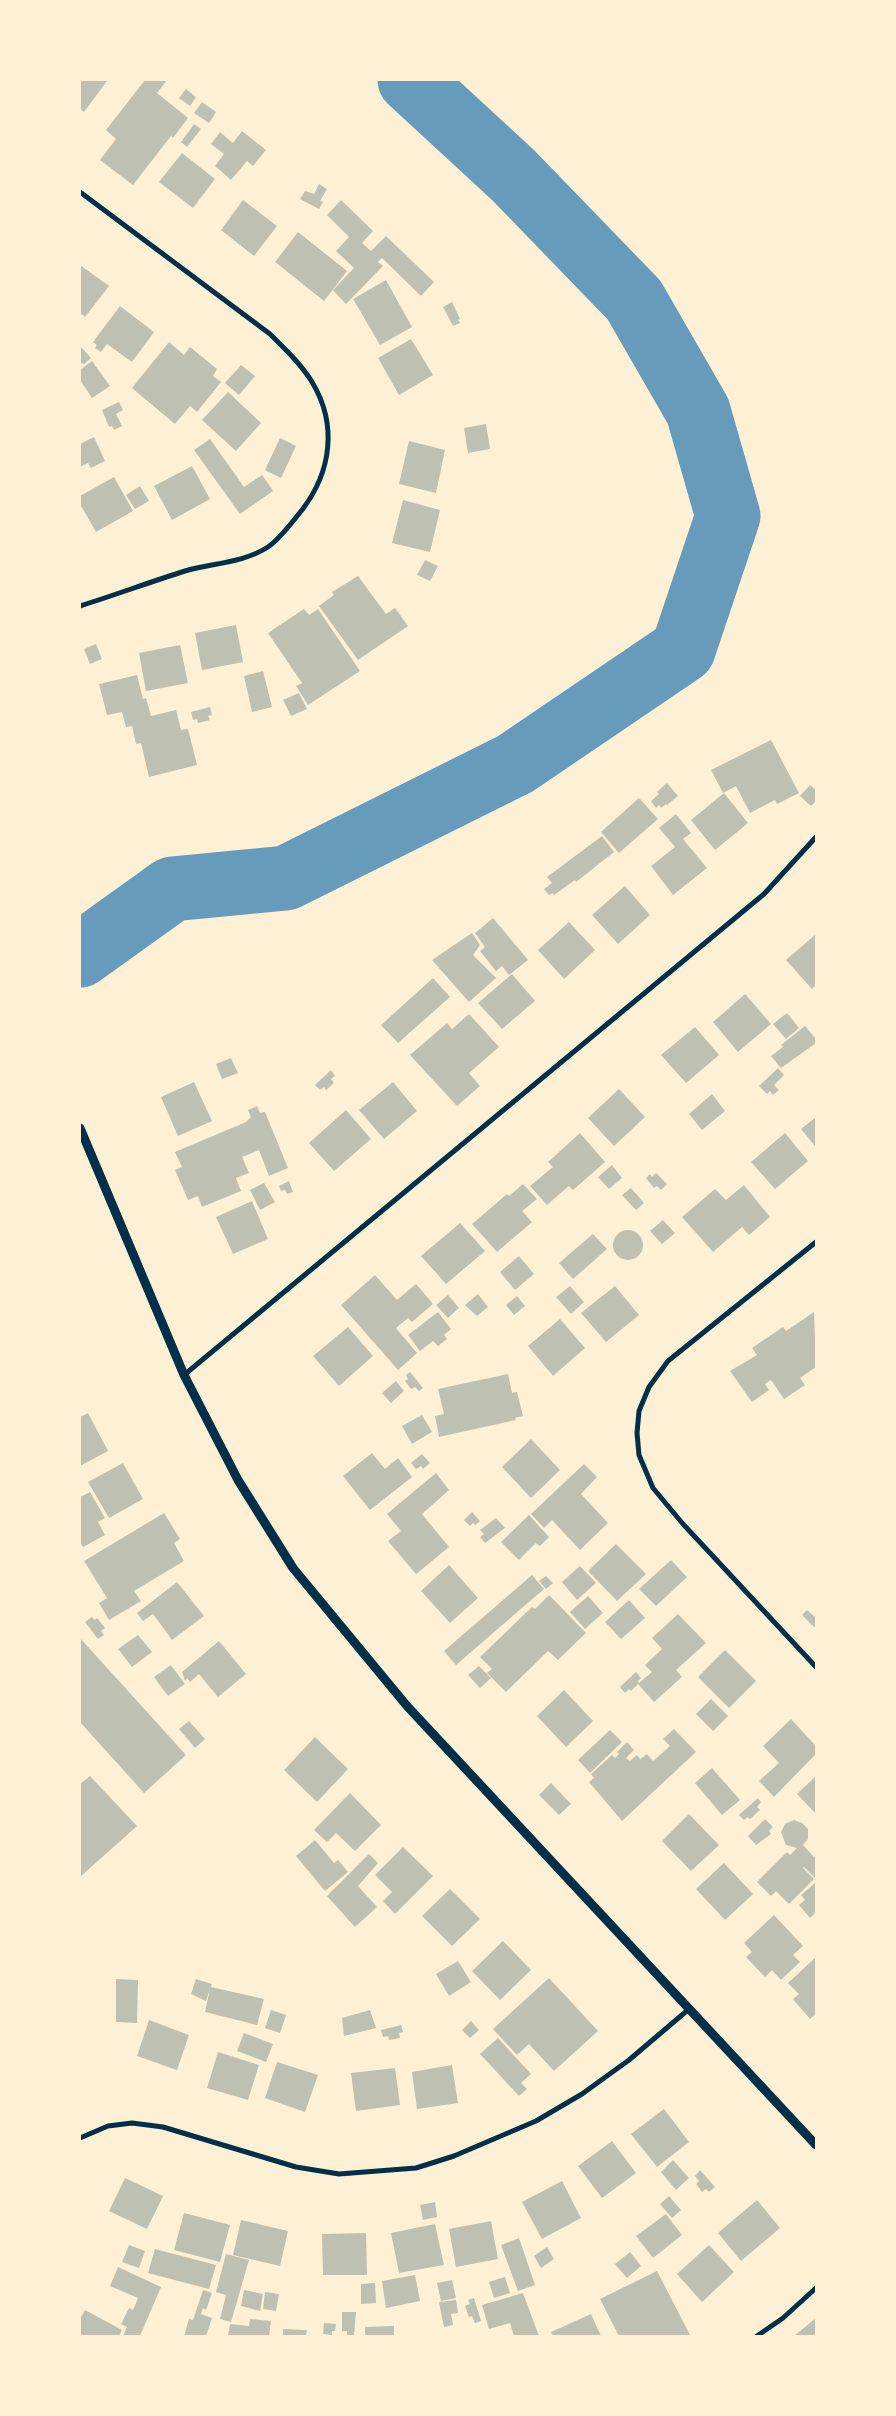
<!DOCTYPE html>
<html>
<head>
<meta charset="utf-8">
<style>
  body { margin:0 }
  #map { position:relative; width:896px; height:2416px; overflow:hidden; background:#fdf0d5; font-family:Lato,sans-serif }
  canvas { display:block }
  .frame { position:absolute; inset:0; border:81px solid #fdf0d5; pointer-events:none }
</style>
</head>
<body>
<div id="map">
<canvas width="896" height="2416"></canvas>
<div class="frame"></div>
</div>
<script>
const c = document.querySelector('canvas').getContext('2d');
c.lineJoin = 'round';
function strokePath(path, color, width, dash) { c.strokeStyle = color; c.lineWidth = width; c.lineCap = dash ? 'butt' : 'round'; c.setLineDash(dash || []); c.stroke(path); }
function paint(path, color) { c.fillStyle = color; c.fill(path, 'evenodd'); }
const river = new Path2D(`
  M 80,955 L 172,889 L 286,878 L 515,764 L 683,650 L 728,516 L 698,411 L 634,300 L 513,175 L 410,80`);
const building = new Path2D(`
  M 80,80 L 107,81 L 84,112 L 80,109 Z
  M 145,80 L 167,80 L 157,93 L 188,118 L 173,138 L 171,136 L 133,185 L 100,160 L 116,139 L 106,130 Z
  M 186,89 L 196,97 L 190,106 L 179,98 Z
  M 202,102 L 216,112 L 209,123 L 194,113 Z
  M 194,124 L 201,129 L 187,147 L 181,142 Z
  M 242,131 L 266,150 L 253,166 L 247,161 L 231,180 L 215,166 L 224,154 L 211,144 L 220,132 L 233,143 Z
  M 182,153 L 215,179 L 193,208 L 159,182 Z
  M 319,184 L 327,189 L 320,201 L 323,202 L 319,209 L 300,199 L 305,191 L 314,194 Z
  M 243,200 L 277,226 L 254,256 L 221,230 Z
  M 341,200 L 373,231 L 362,243 L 371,251 L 386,236 L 434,282 L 421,296 L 382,258 L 378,262 L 383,266 L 346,304 L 333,290 L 354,268 L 336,251 L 349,237 L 327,215 Z
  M 298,232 L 347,271 L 324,301 L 275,262 Z
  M 80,265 L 109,286 L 85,317 L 80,313 Z
  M 386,280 L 412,327 L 380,345 L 353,299 Z
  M 452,302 L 460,319 L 458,320 L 460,323 L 453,326 L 443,307 Z
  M 120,306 L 154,332 L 132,362 L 107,344 L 101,352 L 95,348 L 97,345 L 93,342 Z
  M 411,339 L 433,375 L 399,395 L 378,358 Z
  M 169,342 L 184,355 L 190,347 L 217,369 L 213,376 L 221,382 L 197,412 L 190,406 L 175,424 L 132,388 Z
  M 80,346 L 91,358 L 84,364 L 80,363 Z
  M 92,361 L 110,386 L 92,398 L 80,380 L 80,370 Z
  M 241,365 L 255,376 L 239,395 L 225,383 Z
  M 228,392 L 261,423 L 236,451 L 202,420 Z
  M 119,402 L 123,410 L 116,414 L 122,426 L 114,430 L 112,426 L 109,427 L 102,410 Z
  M 486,424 L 490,449 L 468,453 L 464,428 Z
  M 94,437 L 105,461 L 91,468 L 88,463 L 80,467 L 80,444 Z
  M 280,438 L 296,446 L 281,478 L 265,470 Z
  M 210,439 L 244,487 L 262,475 L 273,491 L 240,514 L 194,450 Z
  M 409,441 L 445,450 L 436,493 L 399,484 Z
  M 192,466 L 210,499 L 172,520 L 154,486 Z
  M 114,477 L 133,511 L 96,532 L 80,504 L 80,496 Z
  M 140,486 L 149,501 L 135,509 L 126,495 Z
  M 403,500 L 440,510 L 430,552 L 392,543 Z
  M 425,560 L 438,566 L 430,581 L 417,575 Z
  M 358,576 L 386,614 L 395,608 L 408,626 L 358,660 L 319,606 L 334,595 L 332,592 Z
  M 304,609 L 309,615 L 318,609 L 360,671 L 308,705 L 296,686 L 302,683 L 268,633 Z
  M 236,625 L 243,662 L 202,670 L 195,633 Z
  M 96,644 L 102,659 L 90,664 L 84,649 Z
  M 180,645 L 188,683 L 146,691 L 139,653 Z
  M 263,671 L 272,707 L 252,712 L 244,676 Z
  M 137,675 L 143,699 L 146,698 L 151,716 L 176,710 L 181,730 L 188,729 L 197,765 L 149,777 L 141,743 L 136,744 L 132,726 L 126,727 L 122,712 L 107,715 L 99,684 Z
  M 299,693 L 307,709 L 291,716 L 283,700 Z
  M 210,707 L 212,715 L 208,716 L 210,720 L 198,723 L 197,719 L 193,720 L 191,712 Z
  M 771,740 L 799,793 L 777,804 L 775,800 L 750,813 L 736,786 L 723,793 L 711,770 Z
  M 667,783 L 678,796 L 667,805 L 666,804 L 661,808 L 659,805 L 656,808 L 651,801 L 659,794 L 657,792 Z
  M 810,785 L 816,790 L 816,801 L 811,806 L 800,796 Z
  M 724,793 L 748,823 L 715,850 L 691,820 Z
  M 639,798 L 658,819 L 619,853 L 601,832 Z
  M 676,814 L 691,833 L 683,839 L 707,868 L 673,895 L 651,866 L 675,847 L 659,828 Z
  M 602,836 L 614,852 L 576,882 L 575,880 L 554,895 L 553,893 L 549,895 L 544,889 L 552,883 L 547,877 Z
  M 625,886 L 650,915 L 618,944 L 592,915 Z
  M 493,918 L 528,960 L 509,975 L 502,966 L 496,971 L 480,951 L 485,947 L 475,933 Z
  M 569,922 L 595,950 L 564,979 L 538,950 Z
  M 472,933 L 480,945 L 473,955 L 496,978 L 469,1002 L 432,960 Z
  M 816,934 L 816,985 L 812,989 L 786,960 Z
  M 512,974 L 535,1001 L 502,1029 L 478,1003 Z
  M 433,978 L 450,997 L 398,1043 L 381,1025 Z
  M 745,994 L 771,1024 L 738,1052 L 713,1022 Z
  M 787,1013 L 799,1028 L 786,1039 L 773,1024 Z
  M 469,1014 L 499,1047 L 469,1073 L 480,1086 L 457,1106 L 410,1055 L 447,1023 L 452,1029 Z
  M 805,1026 L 816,1039 L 816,1043 L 781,1068 L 771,1056 L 783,1047 L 781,1045 Z
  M 695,1027 L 719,1055 L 686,1083 L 661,1055 Z
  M 231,1058 L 238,1073 L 222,1079 L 216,1064 Z
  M 778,1068 L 784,1075 L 774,1085 L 779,1090 L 773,1095 L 770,1091 L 767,1094 L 759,1086 Z
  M 331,1070 L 335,1076 L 331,1079 L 334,1083 L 326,1090 L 324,1087 L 320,1090 L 315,1085 Z
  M 194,1082 L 212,1121 L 178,1136 L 161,1097 Z
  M 393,1082 L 417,1111 L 384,1139 L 359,1110 Z
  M 619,1089 L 645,1117 L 614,1146 L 588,1118 Z
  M 712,1094 L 725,1111 L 702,1130 L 689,1114 Z
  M 257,1106 L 260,1113 L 265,1112 L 288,1168 L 269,1176 L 259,1150 L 242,1157 L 249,1173 L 236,1178 L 241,1191 L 202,1207 L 198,1196 L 188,1200 L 175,1170 L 182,1167 L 175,1152 L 246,1122 L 251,1117 L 248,1110 Z
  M 346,1110 L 371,1139 L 334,1171 L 309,1143 Z
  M 816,1117 L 816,1147 L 801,1129 Z
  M 580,1133 L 605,1162 L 573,1190 L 569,1186 L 547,1205 L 530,1186 L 553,1167 L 548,1162 Z
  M 785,1133 L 808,1161 L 775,1189 L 751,1162 Z
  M 612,1165 L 622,1178 L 609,1189 L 598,1177 Z
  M 656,1173 L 667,1184 L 661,1190 L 657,1186 L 654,1188 L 646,1178 L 650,1174 L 652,1177 Z
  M 289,1181 L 293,1192 L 287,1194 L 285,1190 L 281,1191 L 279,1186 Z
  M 264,1183 L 275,1202 L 260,1210 L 250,1190 Z
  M 523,1184 L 537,1199 L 522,1211 L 532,1222 L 497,1252 L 472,1224 L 507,1194 L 509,1196 Z
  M 744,1185 L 770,1217 L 749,1235 L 742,1227 L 713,1252 L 682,1217 L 715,1189 L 726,1200 Z
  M 631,1188 L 644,1203 L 636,1210 L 622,1195 Z
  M 252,1201 L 268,1239 L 233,1254 L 216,1217 Z
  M 663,1220 L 675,1233 L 662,1244 L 650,1231 Z
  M 460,1223 L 485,1251 L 446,1284 L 421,1256 Z
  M613 1245a15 15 0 1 1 30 0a15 15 0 1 1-30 0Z
  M 593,1234 L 607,1249 L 573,1279 L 559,1263 Z
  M 519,1256 L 534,1274 L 515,1290 L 500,1272 Z
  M 375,1275 L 397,1300 L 416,1284 L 433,1304 L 412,1322 L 408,1318 L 396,1328 L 417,1353 L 398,1370 L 341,1305 Z
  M 570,1286 L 584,1302 L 571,1314 L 556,1297 Z
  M 615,1286 L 639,1315 L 606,1342 L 581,1313 Z
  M 478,1294 L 488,1307 L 477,1316 L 465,1305 Z
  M 448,1295 L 459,1308 L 448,1318 L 436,1305 Z
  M 517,1296 L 525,1306 L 514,1315 L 506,1305 Z
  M 438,1312 L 451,1329 L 444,1335 L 447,1339 L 438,1346 L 433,1341 L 420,1351 L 408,1335 Z
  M 814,1312 L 816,1367 L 800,1378 L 805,1385 L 784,1399 L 771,1380 L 765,1384 L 769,1390 L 752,1402 L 730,1371 L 757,1355 L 752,1348 L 783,1327 L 786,1331 Z
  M 560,1319 L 585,1348 L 553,1376 L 528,1346 Z
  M 348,1327 L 373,1356 L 339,1386 L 313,1356 Z
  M 410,1372 L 423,1388 L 419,1391 L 415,1387 L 411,1389 L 405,1381 L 408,1379 L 406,1375 Z
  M 508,1374 L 512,1393 L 517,1392 L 523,1416 L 515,1418 L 516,1420 L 439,1437 L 435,1416 L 444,1414 L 438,1389 Z
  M 396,1381 L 404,1391 L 391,1403 L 382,1393 Z
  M 88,1413 L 108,1451 L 80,1466 L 80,1417 Z
  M 422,1415 L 432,1432 L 412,1444 L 402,1426 Z
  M 531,1439 L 560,1470 L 531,1498 L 502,1467 Z
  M 372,1453 L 385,1469 L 398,1458 L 412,1477 L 370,1510 L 343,1476 Z
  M 422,1454 L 430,1463 L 423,1469 L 421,1466 L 416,1469 L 411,1463 Z
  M 123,1463 L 143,1499 L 109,1518 L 88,1482 Z
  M 584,1464 L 597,1477 L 581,1494 L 608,1523 L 580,1550 L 552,1520 L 544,1528 L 531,1514 Z
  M 436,1473 L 449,1490 L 422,1514 L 449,1547 L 416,1574 L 388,1541 L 401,1531 L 387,1514 Z
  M 90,1492 L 105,1518 L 98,1522 L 105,1535 L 83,1547 L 80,1542 L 80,1497 Z
  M 472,1512 L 480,1521 L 475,1525 L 473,1523 L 470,1526 L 464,1520 Z
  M 164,1513 L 180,1539 L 174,1543 L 184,1561 L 134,1591 L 141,1601 L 109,1620 L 99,1603 L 107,1598 L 84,1561 Z
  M 529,1515 L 549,1537 L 540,1546 L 536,1543 L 519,1560 L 501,1542 Z
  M 496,1518 L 505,1528 L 485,1543 L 480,1537 L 484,1534 L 480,1530 Z
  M 616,1544 L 646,1574 L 617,1601 L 588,1571 Z
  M 671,1560 L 687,1577 L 656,1606 L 639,1589 Z
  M 449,1565 L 478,1598 L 450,1623 L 421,1591 Z
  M 580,1566 L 596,1583 L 577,1600 L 562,1582 Z
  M 532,1575 L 544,1589 L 456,1665 L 444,1651 Z
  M 546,1576 L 553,1583 L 546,1589 L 539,1581 Z
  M 177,1582 L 204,1616 L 172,1640 L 153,1614 L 143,1621 L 137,1613 Z
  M 549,1595 L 586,1633 L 558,1660 L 548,1651 L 506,1692 L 487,1673 L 492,1669 L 480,1657 L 532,1607 L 535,1609 Z
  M 588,1596 L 603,1613 L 585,1629 L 570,1612 Z
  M 629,1600 L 645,1618 L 621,1639 L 605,1622 Z
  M 807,1610 L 816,1618 L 816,1625 L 814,1627 L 802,1615 Z
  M 678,1614 L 706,1643 L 676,1670 L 682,1677 L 654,1702 L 638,1684 L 631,1691 L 629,1689 L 625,1693 L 620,1687 L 636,1672 L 641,1678 L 638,1681 L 639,1683 L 652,1672 L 645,1665 L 662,1649 L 652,1638 Z
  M 92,1617 L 95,1620 L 97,1618 L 105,1628 L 101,1631 L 104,1635 L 98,1639 L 85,1622 Z
  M 138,1635 L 152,1652 L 132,1667 L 118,1649 Z
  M 80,1638 L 186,1755 L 144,1793 L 80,1722 Z
  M 219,1641 L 246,1674 L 218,1697 L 199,1674 L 190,1682 L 187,1678 L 185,1681 L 182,1672 Z
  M 725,1650 L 756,1681 L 729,1708 L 698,1677 Z
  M 171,1665 L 185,1684 L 168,1696 L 154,1677 Z
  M 479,1666 L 491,1678 L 480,1688 L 468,1675 Z
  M 564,1690 L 593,1721 L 566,1747 L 537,1716 Z
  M 711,1699 L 728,1716 L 713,1731 L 696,1714 Z
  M 791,1719 L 816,1746 L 816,1754 L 774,1797 L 759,1781 L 779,1763 L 763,1746 Z
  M 189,1721 L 205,1739 L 195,1748 L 179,1729 Z
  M 674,1729 L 696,1752 L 622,1821 L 589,1782 L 594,1778 L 591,1774 L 612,1755 L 615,1758 L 619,1754 L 617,1752 L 627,1742 L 634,1750 L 626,1758 L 630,1761 L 637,1755 L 640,1759 L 647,1754 L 653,1761 L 670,1746 L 663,1739 Z
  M 610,1730 L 622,1742 L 590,1773 L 578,1760 Z
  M 315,1737 L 348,1769 L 317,1802 L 284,1770 Z
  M 712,1768 L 740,1800 L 722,1815 L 695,1783 Z
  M 90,1776 L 137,1826 L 80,1877 L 80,1784 Z
  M 816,1776 L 816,1814 L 797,1794 Z
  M 551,1783 L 571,1804 L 559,1815 L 539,1795 Z
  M 350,1793 L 381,1825 L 355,1851 L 336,1833 L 327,1842 L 314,1830 Z
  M 758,1798 L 761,1802 L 757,1807 L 760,1810 L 750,1819 L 747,1817 L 744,1820 L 739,1815 Z
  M 689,1814 L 719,1845 L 691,1871 L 662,1841 Z
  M 765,1819 L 773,1827 L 769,1831 L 771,1834 L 756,1845 L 748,1836 Z
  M 794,1820 L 802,1823 L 808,1829 L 808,1839 L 803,1845 L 814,1857 L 816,1856 L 816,1879 L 804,1867 L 803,1868 L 814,1879 L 789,1904 L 776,1891 L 771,1896 L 757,1882 L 787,1852 L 790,1855 L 797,1848 L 786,1845 L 781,1832 L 785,1824 Z
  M 315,1840 L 334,1863 L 338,1860 L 348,1872 L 325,1891 L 296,1856 Z
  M 403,1847 L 433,1876 L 395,1914 L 383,1901 L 392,1892 L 375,1875 Z
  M 369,1854 L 378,1863 L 358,1886 L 377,1907 L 355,1927 L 327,1896 Z
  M 724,1863 L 753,1894 L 725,1920 L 696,1889 Z
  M 816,1882 L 816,1912 L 810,1918 L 799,1905 L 805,1900 L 801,1895 Z
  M 450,1889 L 480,1919 L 452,1946 L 422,1916 Z
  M 774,1915 L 803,1946 L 793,1955 L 800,1962 L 781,1980 L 772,1970 L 765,1977 L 746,1957 L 752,1952 L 744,1943 Z
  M 503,1941 L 531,1970 L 500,2000 L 472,1971 Z
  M 816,1957 L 816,2014 L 810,2019 L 793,1999 L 799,1994 L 788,1983 Z
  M 458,1961 L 471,1982 L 449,1996 L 436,1974 Z
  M 549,1978 L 598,2031 L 554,2071 L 529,2044 L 517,2055 L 493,2029 Z
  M 116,1979 L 138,1980 L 137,2023 L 116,2022 Z
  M 196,1979 L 212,1984 L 211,1987 L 264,1999 L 257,2025 L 205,2012 L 210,1989 L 206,2001 L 191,1994 Z
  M 271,2010 L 286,2015 L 280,2033 L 265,2028 Z
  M 370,2010 L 376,2028 L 344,2036 L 342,2018 Z
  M 149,2020 L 189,2035 L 177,2070 L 137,2056 Z
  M 471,2021 L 479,2030 L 470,2038 L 462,2030 Z
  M 401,2025 L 403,2032 L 399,2033 L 400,2038 L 389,2040 L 388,2036 L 383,2037 L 381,2030 Z
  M 244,2033 L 273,2044 L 266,2062 L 237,2051 Z
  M 498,2038 L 531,2074 L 521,2083 L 527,2089 L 519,2096 L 480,2054 Z
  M 218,2052 L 259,2065 L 248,2100 L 207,2088 Z
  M 277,2062 L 318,2075 L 305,2112 L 265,2098 Z
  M 452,2065 L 458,2103 L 417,2109 L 412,2072 Z
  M 395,2068 L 400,2105 L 356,2111 L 351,2073 Z
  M 664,2109 L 689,2142 L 657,2167 L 631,2134 Z
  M 612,2141 L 636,2173 L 602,2198 L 578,2166 Z
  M 673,2160 L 689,2178 L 676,2190 L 661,2172 Z
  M 700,2170 L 715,2187 L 709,2192 L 706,2189 L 702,2192 L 696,2184 L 699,2181 L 695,2176 Z
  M 125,2178 L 163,2196 L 147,2229 L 109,2211 Z
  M 562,2181 L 581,2218 L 542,2239 L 522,2202 Z
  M 669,2196 L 681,2210 L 672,2218 L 660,2204 Z
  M 757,2200 L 780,2228 L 741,2261 L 718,2233 Z
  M 435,2202 L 437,2217 L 423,2220 L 420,2205 Z
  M 184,2213 L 230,2225 L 220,2262 L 174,2250 Z
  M 666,2214 L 682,2235 L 653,2258 L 636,2236 Z
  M 241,2220 L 288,2231 L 280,2266 L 233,2255 Z
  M 491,2221 L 498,2259 L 456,2267 L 449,2229 Z
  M 435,2224 L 444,2265 L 399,2273 L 391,2233 Z
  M 366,2233 L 367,2275 L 323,2275 L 322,2234 Z
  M 519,2238 L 535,2285 L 518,2291 L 501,2245 Z
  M 129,2245 L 145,2251 L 139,2268 L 122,2262 Z
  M 709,2245 L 734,2272 L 702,2302 L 677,2274 Z
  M 547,2247 L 554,2259 L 541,2268 L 534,2256 Z
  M 155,2249 L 216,2265 L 209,2289 L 148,2273 Z
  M 630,2252 L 641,2266 L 627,2278 L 615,2264 Z
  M 226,2254 L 249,2260 L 231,2322 L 220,2319 L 226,2295 L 216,2292 Z
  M 118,2267 L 161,2287 L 140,2336 L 123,2336 L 127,2327 L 121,2324 L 129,2308 L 133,2310 L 138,2298 L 110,2286 Z
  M 657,2271 L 690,2335 L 619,2336 L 600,2299 Z
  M 415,2275 L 420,2301 L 386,2308 L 382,2281 Z
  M 505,2277 L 510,2293 L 494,2298 L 489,2282 Z
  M 452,2280 L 456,2298 L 441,2301 L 437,2283 Z
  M 375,2283 L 376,2303 L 361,2304 L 361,2284 Z
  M 203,2290 L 212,2293 L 206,2310 L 203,2308 L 201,2314 L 212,2318 L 206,2336 L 184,2336 L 189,2319 L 193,2320 Z
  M 244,2290 L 263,2294 L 260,2311 L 241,2306 Z
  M 265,2292 L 279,2294 L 276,2311 L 263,2309 Z
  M 523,2293 L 539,2336 L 514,2336 L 510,2323 L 489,2329 L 482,2305 Z
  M 474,2298 L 481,2321 L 475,2323 L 472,2316 L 469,2317 L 465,2306 L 470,2304 L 468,2300 Z
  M 456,2300 L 458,2313 L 451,2314 L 453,2325 L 444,2327 L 439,2302 Z
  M 85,2310 L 122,2330 L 119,2336 L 80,2336 L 80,2319 Z
  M 342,2312 L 356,2312 L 354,2335 L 347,2335 L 347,2331 L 342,2331 Z
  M 591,2314 L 601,2336 L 553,2336 L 551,2332 Z
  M 816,2318 L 816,2336 L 794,2336 Z
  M 250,2319 L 271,2321 L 269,2336 L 228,2336 L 230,2324 L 249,2326 Z
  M 324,2323 L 336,2324 L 335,2331 L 332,2331 L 332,2335 L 323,2334 Z
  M 394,2326 L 394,2336 L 365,2336 L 365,2327 Z
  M 283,2329 L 307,2330 L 306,2336 L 283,2336 Z`);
const minor = new Path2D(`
  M 80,192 L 270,334 C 285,349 301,364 312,382 C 338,425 331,472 302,510 C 292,522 281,538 268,547 C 243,563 213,563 185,571 C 150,582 115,595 80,606
  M 816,1242 L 668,1361 L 649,1387 L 639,1411 L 637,1433 L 639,1455 L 653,1488 L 683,1524 L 816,1667
  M 184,1375 L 764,894 L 816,837
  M 80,2138 L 108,2126 L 132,2123 L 163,2127 L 296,2167 L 339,2174 L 416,2168 L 454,2156 L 536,2121 L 582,2094 L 629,2060 L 689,2009
  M 757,2336 L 783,2318 L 816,2288`);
const tertiary = new Path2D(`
  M 80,1128 L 184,1375 L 238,1480 L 293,1568 L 407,1706 L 816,2145`);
strokePath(river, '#669bbc', 65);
paint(building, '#bec0b2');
strokePath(minor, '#003049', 5);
strokePath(tertiary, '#003049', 9);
</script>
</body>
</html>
